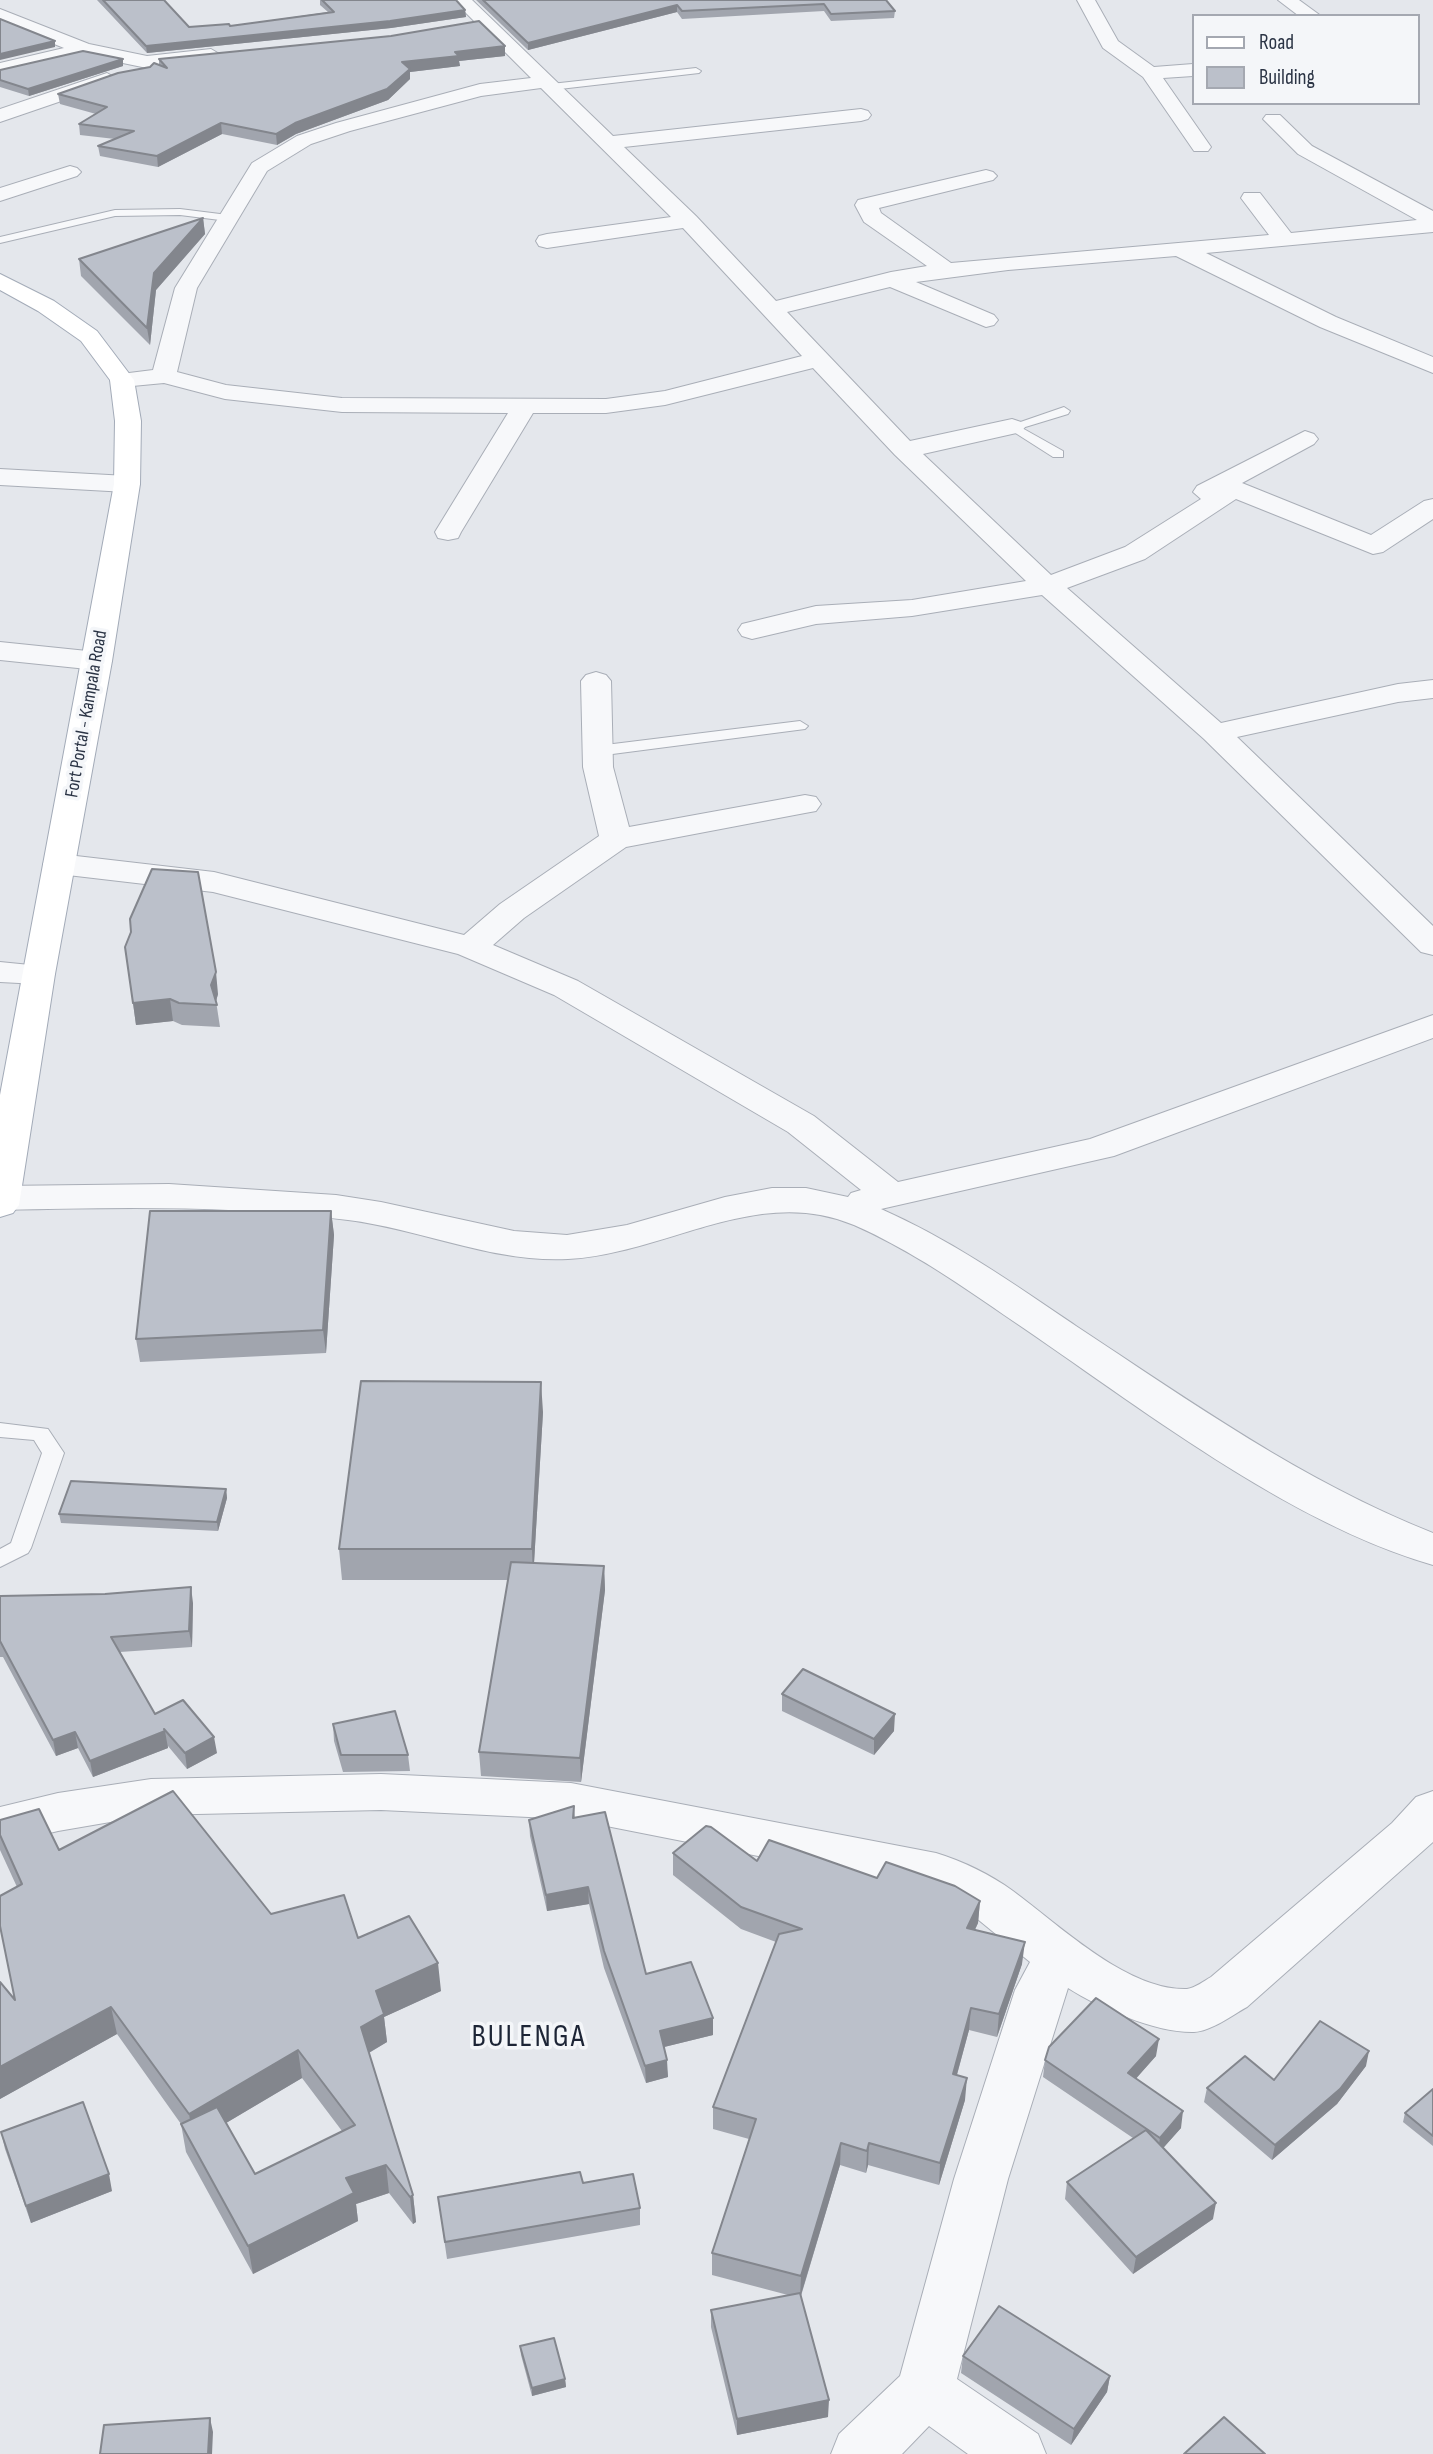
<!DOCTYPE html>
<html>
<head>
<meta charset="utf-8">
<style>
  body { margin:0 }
  #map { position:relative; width:1433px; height:2454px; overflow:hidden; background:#e4e7ec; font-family:"Sofia Sans Condensed",sans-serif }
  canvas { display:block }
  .legend { position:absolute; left:1192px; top:14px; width:228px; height:91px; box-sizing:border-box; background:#f4f6f9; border:2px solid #a4a8b1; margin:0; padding:9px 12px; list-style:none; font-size:21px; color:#2b3445 }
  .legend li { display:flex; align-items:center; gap:14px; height:35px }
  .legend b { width:35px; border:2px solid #a4a8b1 }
</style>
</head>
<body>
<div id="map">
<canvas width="1433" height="2454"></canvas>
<ul class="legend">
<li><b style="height:9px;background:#fff"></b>Road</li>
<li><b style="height:19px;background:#bbc0ca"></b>Building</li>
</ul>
</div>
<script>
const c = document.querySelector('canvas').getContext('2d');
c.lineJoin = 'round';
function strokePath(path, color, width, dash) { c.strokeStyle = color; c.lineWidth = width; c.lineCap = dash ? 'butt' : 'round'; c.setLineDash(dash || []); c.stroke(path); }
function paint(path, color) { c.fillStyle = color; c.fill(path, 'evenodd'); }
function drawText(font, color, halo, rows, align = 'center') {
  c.font = font + ' "Sofia Sans Condensed",sans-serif'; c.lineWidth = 7; c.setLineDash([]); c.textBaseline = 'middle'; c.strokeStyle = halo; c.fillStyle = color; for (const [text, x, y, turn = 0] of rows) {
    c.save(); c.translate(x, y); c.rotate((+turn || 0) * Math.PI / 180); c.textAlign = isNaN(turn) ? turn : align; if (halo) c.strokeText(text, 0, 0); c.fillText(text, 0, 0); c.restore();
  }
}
const service = new Path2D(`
  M 696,68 L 701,71 L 699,73 L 551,90 L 546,87 L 551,84 Z
  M 180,209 L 228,215 L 233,218 L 228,221 L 180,215 L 115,216 L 0,243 L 0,237 L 115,210 Z
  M 1064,407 L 1070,411 L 1068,414 L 1022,428 L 1063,451 L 1063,457 L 1053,457 L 1006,427 Z
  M 800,721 L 808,726 L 805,729 L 597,756 L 589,751 L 597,746 Z
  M 0,1423 L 48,1429 L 64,1453 L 31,1548 L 28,1553 L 0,1567 L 0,1549 L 11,1543 L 42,1453 L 34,1440 L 0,1437 Z`);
const minor = new Path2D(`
  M 453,0 L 472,0 L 613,136 L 861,109 L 868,111 L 871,115 L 868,119 L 861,121 L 624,147 L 696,216 L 776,301 L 891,272 L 927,266 L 864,222 L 855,205 L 858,200 L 986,170 L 993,172 L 997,176 L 993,180 L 879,208 L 881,213 L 951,263 L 1269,235 L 1241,198 L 1244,193 L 1260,193 L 1291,233 L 1417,220 L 1298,154 L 1263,119 L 1266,115 L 1280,115 L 1312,146 L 1433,211 L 1433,232 L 1206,253 L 1336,317 L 1433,357 L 1433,373 L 1320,327 L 1176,256 L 1008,270 L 916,282 L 994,315 L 998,320 L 994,325 L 986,327 L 890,287 L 787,312 L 910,441 L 1012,419 L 1021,422 L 1025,427 L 1021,432 L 923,454 L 1051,575 L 1125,547 L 1201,499 L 1193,492 L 1197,486 L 1305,431 L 1314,434 L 1318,439 L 1314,444 L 1242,483 L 1371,535 L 1424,501 L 1433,499 L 1433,519 L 1383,552 L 1373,554 L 1236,499 L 1145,559 L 1067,588 L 1221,723 L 1398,684 L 1433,680 L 1433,698 L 1398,702 L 1237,737 L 1433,926 L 1433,955 L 1421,952 L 1204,739 L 1042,595 L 912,616 L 816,624 L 752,639 L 742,636 L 738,630 L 742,624 L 816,606 L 912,600 L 1026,581 L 895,455 L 813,368 L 665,405 L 606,413 L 533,413 L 461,532 L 458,538 L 448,540 L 438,538 L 435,532 L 508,413 L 342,412 L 225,399 L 164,383 L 122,387 L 113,385 L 110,380 L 113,375 L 153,370 L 175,288 L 252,163 L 297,136 L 336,123 L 480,84 L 531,78 ZM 541,88 L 671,217 L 547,234 L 539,236 L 536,241 L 539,246 L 547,248 L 683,228 L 802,356 L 665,391 L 606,399 L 342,398 L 226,385 L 177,372 L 197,288 L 267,171 L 311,144 L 350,131 L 481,96 Z
  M 1077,0 L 1095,0 L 1118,41 L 1154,67 L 1193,64 L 1193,76 L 1163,78 L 1211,147 L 1208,151 L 1194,151 L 1143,77 L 1103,48 Z
  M 1278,0 L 1299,0 L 1321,16 L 1299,16 Z
  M 0,9 L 89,44 L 147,56 L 211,49 L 221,55 L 211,61 L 147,68 L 84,55 L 0,75 L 0,63 L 64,48 L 0,22 Z
  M 107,73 L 117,79 L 114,83 L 0,122 L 0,109 Z
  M 70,166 L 77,168 L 81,172 L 77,176 L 0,201 L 0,188 Z
  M 0,469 L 127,476 L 136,478 L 140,484 L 136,490 L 127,492 L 0,485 Z
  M 0,642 L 97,652 L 107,655 L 112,661 L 107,667 L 97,670 L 0,660 Z
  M 596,672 L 606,675 L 611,681 L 613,767 L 629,827 L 805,795 L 816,797 L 821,804 L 816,811 L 805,813 L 626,847 L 524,918 L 493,945 L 578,981 L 814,1116 L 898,1182 L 1090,1139 L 1433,1015 L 1433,1038 L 1114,1156 L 881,1209 C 951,1240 1013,1283 1076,1326 C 1191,1402 1304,1482 1433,1533 L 1433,1565 C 1287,1523 1139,1406 1013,1321 C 962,1286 911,1250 854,1225 C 758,1184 665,1254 568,1259 C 493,1263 421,1229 348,1220 C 232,1205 116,1207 0,1210 L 0,1186 L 169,1184 L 336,1195 L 381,1202 L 514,1231 L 567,1235 L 627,1225 L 725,1197 L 772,1188 L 806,1188 L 848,1197 L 851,1193 L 861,1190 L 788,1132 L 554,995 L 458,954 L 213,892 L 59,874 L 48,871 L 43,864 L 48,857 L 59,854 L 214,872 L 464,935 L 500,904 L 599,836 L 583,767 L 581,681 L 586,675 Z
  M 0,962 L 50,967 L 55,974 L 50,981 L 38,984 L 0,982 Z
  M 381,1774 L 571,1783 L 936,1853 C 962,1861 991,1875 1013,1891 C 1058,1924 1127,1991 1187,1989 C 1195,1988 1204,1981 1211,1977 L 1392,1823 L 1416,1797 L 1433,1791 L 1433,1842 L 1247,2007 C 1232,2015 1212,2031 1194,2032 C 1156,2033 1099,2008 1068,1988 L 1008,2179 L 957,2379 L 1038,2434 L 1046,2454 L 968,2454 L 929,2426 L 902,2454 L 831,2454 L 839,2434 L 900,2376 L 954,2179 L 1015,1990 L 1030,1962 L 975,1917 L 925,1889 L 571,1819 L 381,1810 L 151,1815 L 58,1831 L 0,1845 L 0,1807 L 58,1793 L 151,1779 Z`);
const primary = new Path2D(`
  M 0,274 L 54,301 L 97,331 L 134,380 L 141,421 L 140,484 L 112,661 L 55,974 L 19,1205 L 13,1213 L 0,1217 L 0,1095 L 114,484 L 115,421 L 110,380 L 81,341 L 38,311 L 0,290 Z`);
const wall = new Path2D(`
  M 97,0 L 164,0 L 189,27 L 230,26 L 328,12 L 320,5 L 320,0 L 456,0 L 465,10 L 466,17 L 391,28 L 147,53 Z
  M 476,0 L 886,0 L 895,11 L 894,18 L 831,21 L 824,11 L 682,19 L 677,12 L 528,50 Z
  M 505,56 L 459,61 L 460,66 L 410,72 L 410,79 L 388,100 L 296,134 L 277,145 L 222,134 L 158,167 L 100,156 L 98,146 L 115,139 L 80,135 L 79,124 L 96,114 L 60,104 L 58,94 L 159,65 L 159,59 Z
  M 123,66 L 29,96 L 0,87 L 0,70 Z
  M 203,218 L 205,234 L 156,290 L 150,345 L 81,276 L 79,259 Z
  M 218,994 L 216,1001 L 220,1027 L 182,1025 L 173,1021 L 136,1025 L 133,1003 Z
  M 331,1211 L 334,1235 L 326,1353 L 140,1362 L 136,1339 Z
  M 543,1412 L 534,1563 L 604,1566 L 605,1590 L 581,1782 L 481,1776 L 479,1752 L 508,1580 L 342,1580 L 339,1549 Z
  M 226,1489 L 227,1498 L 218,1531 L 61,1523 L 59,1514 Z
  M 0,1596 L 193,1603 L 192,1647 L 120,1652 L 155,1714 L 217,1753 L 187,1769 L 168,1746 L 168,1748 L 93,1777 L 78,1748 L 56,1756 L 3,1657 L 0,1657 Z
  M 782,1694 L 894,1731 L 874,1755 L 782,1711 Z
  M 333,1724 L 408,1755 L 410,1771 L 343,1772 L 334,1741 Z
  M 574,1806 L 575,1818 L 646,1974 L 713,2035 L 664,2047 L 668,2077 L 646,2083 L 604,1968 L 589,1904 L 547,1911 L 530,1836 L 529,1820 Z
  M 0,1820 L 59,1850 L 271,1914 L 358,1938 L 441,1991 L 384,2017 L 387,2042 L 369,2053 L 413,2195 L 416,2222 L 413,2224 L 389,2193 L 356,2204 L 358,2221 L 253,2274 L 186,2152 L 181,2124 L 117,2034 L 0,2099 L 0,1982 L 15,2000 L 17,1887 L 0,1850 ZM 302,2078 L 342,2131 L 255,2174 L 226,2123 Z
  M 673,1853 L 757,1861 L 877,1878 L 980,1901 L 978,1923 L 975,1930 L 1022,1964 L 997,2037 L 969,2030 L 957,2075 L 965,2100 L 939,2185 L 868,2165 L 866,2173 L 840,2165 L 801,2296 L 828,2417 L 737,2435 L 711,2327 L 711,2310 L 788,2295 L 712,2275 L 712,2253 L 749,2139 L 713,2129 L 713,2107 L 776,1942 L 741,1929 L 673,1875 Z
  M 1156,2056 L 1136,2078 L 1181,2128 L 1163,2148 L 1213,2219 L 1133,2274 L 1065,2199 L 1067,2182 L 1133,2138 L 1043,2077 L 1045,2060 Z
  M 1366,2066 L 1337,2104 L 1272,2160 L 1204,2102 L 1207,2088 L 1274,2080 Z
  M 1433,2089 L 1433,2146 L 1403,2122 L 1405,2113 Z
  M 1,2132 L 112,2191 L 31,2223 L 5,2149 Z
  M 583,2183 L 640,2208 L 640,2225 L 447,2259 L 438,2197 Z
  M 520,2346 L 565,2379 L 566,2387 L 532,2396 L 521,2355 Z
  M 963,2356 L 1110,2376 L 1107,2392 L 1071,2445 L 961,2373 Z`);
const shadedWall = new Path2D(`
  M 677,5 L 677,12 L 528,50 L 528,43 Z
  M 465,10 L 466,17 L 391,28 L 147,53 L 146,46 Z
  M 55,41 L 55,47 L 0,60 L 0,54 Z
  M 505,46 L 505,56 L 459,61 L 460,66 L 410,72 L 410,79 L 388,100 L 296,134 L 277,145 L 276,134 L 402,62 L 455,52 Z
  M 123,59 L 123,66 L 29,96 L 28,89 Z
  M 221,123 L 222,134 L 158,167 L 157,156 Z
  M 203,218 L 205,234 L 156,290 L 150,345 L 147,328 L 154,273 Z
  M 216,972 L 218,994 L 215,1005 L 211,985 Z
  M 170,999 L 173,1021 L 136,1025 L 133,1003 Z
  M 331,1211 L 334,1235 L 326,1353 L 323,1330 Z
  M 541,1382 L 543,1412 L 533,1580 L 532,1549 Z
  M 226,1489 L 227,1498 L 218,1531 L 217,1522 Z
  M 604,1566 L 605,1590 L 581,1782 L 580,1758 Z
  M 191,1587 L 193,1603 L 192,1647 L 189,1631 Z
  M 895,1714 L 894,1731 L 874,1755 L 874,1739 Z
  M 165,1731 L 168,1748 L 93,1777 L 90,1761 Z
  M 75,1732 L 78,1748 L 56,1756 L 53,1740 Z
  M 214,1737 L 217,1753 L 187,1769 L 185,1753 Z
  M 588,1887 L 589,1904 L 547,1911 L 546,1895 Z
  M 980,1901 L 978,1923 L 965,1950 L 967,1928 Z
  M 1025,1942 L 1022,1964 L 997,2037 L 999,2014 Z
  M 438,1963 L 441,1991 L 384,2017 L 387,2042 L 365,2055 L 361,2027 L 376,1991 Z
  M 111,2007 L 117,2034 L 0,2099 L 0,2067 Z
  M 971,2008 L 969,2030 L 951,2096 L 953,2074 Z
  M 713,2018 L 713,2035 L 660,2048 L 660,2031 Z
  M 1159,2039 L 1156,2056 L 1126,2090 L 1128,2073 Z
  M 298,2050 L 302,2078 L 194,2142 L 189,2114 Z
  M 1369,2051 L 1366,2066 L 1337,2104 L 1272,2160 L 1275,2145 Z
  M 667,2060 L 668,2077 L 646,2083 L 645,2066 Z
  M 967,2078 L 965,2100 L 939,2185 L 940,2163 Z
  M 1183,2111 L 1181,2128 L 1157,2155 L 1160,2138 Z
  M 841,2143 L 840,2165 L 800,2298 L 801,2276 Z
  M 869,2143 L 868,2165 L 866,2173 L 867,2151 Z
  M 386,2165 L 389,2193 L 356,2204 L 358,2221 L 253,2274 L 248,2246 L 346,2178 Z
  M 109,2174 L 112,2191 L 31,2223 L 26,2206 Z
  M 413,2195 L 416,2222 L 413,2224 L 410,2197 Z
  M 1216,2203 L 1213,2219 L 1133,2274 L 1136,2257 Z
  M 1110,2376 L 1107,2392 L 1071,2445 L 1074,2429 Z
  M 565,2379 L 566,2387 L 532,2396 L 532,2388 Z
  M 829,2400 L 828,2417 L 737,2435 L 737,2419 Z
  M 210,2418 L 213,2432 L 212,2454 L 208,2454 Z`);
const building = new Path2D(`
  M 103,0 L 164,0 L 189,27 L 229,24 L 230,26 L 334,12 L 322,0 L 456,0 L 465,10 L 390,21 L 146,46 Z
  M 483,0 L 886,0 L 895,11 L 831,14 L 824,4 L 682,11 L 677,5 L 528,43 Z
  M 0,19 L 55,41 L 0,54 Z
  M 479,21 L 505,46 L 455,52 L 459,56 L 402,62 L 410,69 L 387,89 L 295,123 L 276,134 L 221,123 L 157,156 L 98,146 L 134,131 L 79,124 L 107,107 L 58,94 L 118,73 L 150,67 L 154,63 L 167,68 L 159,59 L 391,36 Z
  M 83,51 L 123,59 L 28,89 L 0,80 L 0,70 Z
  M 203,218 L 154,273 L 147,328 L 79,259 Z
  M 152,869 L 198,872 L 216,972 L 211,985 L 217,1005 L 179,1003 L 170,999 L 133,1003 L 125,947 L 131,932 L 130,919 Z
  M 150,1211 L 331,1211 L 323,1330 L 136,1339 Z
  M 361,1381 L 541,1382 L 532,1549 L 339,1549 Z
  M 71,1481 L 226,1489 L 217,1522 L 59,1514 Z
  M 511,1562 L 604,1566 L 580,1758 L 479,1752 Z
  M 191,1587 L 189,1631 L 111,1637 L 155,1714 L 183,1700 L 214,1737 L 185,1753 L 164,1729 L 165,1731 L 90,1761 L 75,1732 L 53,1740 L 0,1641 L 0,1596 L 105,1594 Z
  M 803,1669 L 895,1714 L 874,1739 L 782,1694 Z
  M 395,1711 L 408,1755 L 341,1755 L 333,1724 Z
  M 173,1791 L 271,1914 L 344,1895 L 358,1938 L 409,1916 L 438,1963 L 376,1991 L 384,2014 L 361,2027 L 413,2195 L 410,2197 L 386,2165 L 346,2178 L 354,2193 L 248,2246 L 181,2124 L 217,2107 L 255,2174 L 355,2125 L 298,2050 L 189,2114 L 111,2007 L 0,2067 L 0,1982 L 15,2000 L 0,1926 L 0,1896 L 22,1884 L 0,1835 L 0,1820 L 39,1809 L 59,1850 Z
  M 574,1806 L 573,1818 L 605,1812 L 646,1974 L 691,1962 L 713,2018 L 660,2031 L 667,2060 L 645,2066 L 604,1951 L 588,1887 L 546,1895 L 529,1820 Z
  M 706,1826 L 711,1827 L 757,1861 L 769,1840 L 877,1878 L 886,1862 L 955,1886 L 980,1901 L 967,1928 L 1025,1942 L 999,2014 L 971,2008 L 953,2074 L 967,2078 L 940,2163 L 869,2143 L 867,2151 L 841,2143 L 801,2276 L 712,2253 L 756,2119 L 713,2107 L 779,1934 L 802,1929 L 741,1907 L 673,1853 Z
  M 1096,1998 L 1159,2039 L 1128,2073 L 1183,2111 L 1160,2138 L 1045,2060 L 1049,2047 Z
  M 1320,2021 L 1369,2051 L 1340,2089 L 1275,2145 L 1207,2088 L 1245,2056 L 1274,2080 Z
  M 1433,2089 L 1433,2136 L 1405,2113 Z
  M 83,2102 L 109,2174 L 26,2206 L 1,2132 Z
  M 1146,2130 L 1216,2203 L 1136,2257 L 1067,2182 Z
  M 580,2172 L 583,2183 L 633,2174 L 640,2208 L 445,2242 L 438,2197 Z
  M 800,2293 L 829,2400 L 737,2419 L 711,2310 Z
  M 999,2306 L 1110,2376 L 1074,2429 L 963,2356 Z
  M 554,2338 L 565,2379 L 532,2388 L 520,2346 Z
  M 1224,2417 L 1265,2454 L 1184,2454 Z
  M 210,2418 L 208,2454 L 100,2454 L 104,2425 Z`);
const farStreetnames = [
  ["Fort Portal - Kampala Road",87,714,-80]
];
const nearQuarternames = [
  ["BULENGA",529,2038]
];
strokePath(service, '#a9aeb7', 2);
strokePath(minor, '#a9aeb7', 2);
strokePath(primary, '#a3abb8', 2);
paint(service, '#f7f8fa');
paint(minor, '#f7f8fa');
paint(primary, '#fff');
paint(wall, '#a1a5ae');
paint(shadedWall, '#83868d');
paint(building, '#bbc0ca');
strokePath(building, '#83868d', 2);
drawText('19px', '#2b3445', '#f4f6f9', farStreetnames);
c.letterSpacing = '2px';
drawText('32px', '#1d2536', '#f4f6f9', nearQuarternames);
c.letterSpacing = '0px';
</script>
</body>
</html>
